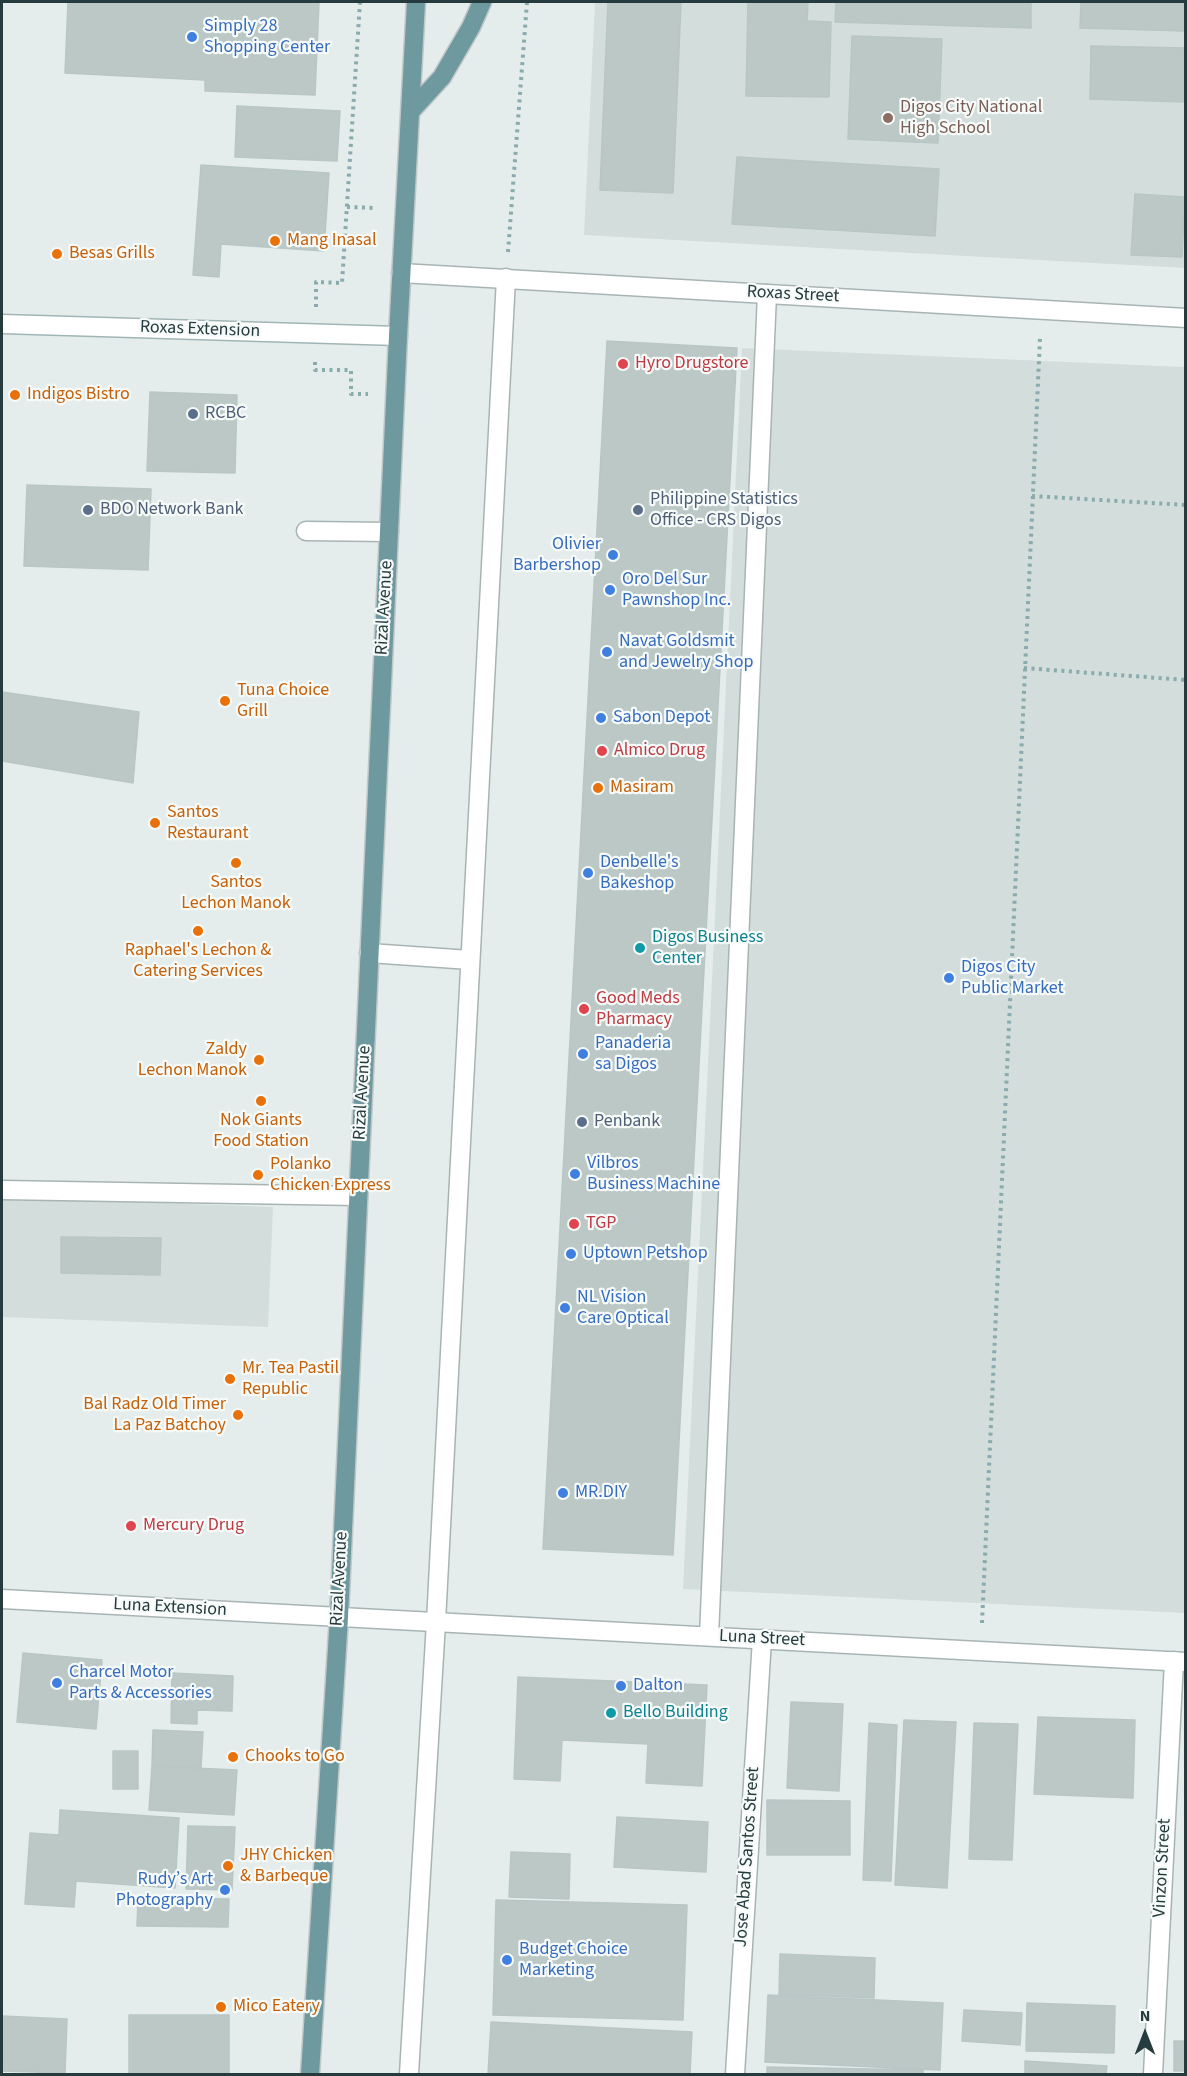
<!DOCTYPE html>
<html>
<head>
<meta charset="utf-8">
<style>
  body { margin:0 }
  #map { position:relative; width:1187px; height:2076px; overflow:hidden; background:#e5edec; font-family:"Source Sans 3",sans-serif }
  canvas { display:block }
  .frame { position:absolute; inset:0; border:3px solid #263b3d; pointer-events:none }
  .north { position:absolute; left:1115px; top:2004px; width:60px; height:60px; -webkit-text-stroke:4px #f6faf9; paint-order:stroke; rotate:0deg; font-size:16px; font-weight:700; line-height:24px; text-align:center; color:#263b3d }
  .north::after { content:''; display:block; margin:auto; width:21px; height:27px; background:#263b3d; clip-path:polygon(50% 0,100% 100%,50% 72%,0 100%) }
</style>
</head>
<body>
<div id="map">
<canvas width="1187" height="2076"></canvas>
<div class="frame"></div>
<div class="north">N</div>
</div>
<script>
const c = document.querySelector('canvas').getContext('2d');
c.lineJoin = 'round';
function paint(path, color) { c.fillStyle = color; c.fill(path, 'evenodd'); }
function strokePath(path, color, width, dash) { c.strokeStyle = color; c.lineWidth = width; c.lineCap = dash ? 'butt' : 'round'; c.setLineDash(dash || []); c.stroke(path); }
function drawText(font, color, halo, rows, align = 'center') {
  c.font = font + ' "Source Sans 3",sans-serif'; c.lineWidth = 4.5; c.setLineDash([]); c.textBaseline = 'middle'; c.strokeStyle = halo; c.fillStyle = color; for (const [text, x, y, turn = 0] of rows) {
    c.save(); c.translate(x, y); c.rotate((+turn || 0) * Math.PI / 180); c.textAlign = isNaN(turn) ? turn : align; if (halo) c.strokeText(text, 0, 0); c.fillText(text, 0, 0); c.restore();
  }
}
const built = new Path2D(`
  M 595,2 L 1185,2 L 1185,268 L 584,235 Z
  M 742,348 L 1185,367 L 1185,1613 L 683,1589 Z
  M 2,1197 L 273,1207 L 268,1327 L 2,1317 Z`);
const building = new Path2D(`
  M 68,2 L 319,2 L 315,95 L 205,91 L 205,80 L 65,73 Z
  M 608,2 L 681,2 L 673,193 L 600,190 Z
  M 748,2 L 808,2 L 807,21 L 831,22 L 829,97 L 746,96 Z
  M 836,2 L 1031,2 L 1031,28 L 835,22 Z
  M 1081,2 L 1186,2 L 1186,31 L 1080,28 Z
  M 852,36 L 942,39 L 938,143 L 848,139 Z
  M 1091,46 L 1186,48 L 1186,102 L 1090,99 Z
  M 237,106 L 340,111 L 337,161 L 235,157 Z
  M 737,157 L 939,169 L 935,236 L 732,224 Z
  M 201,165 L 329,173 L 324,251 L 221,244 L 219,277 L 193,275 Z
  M 1135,194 L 1185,197 L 1182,257 L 1131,255 Z
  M 607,341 L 737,348 L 673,1555 L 543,1549 Z
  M 150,392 L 237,395 L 235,473 L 147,471 Z
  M 27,485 L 151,489 L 148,570 L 24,566 Z
  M 2,692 L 139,712 L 133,783 L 2,761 Z
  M 61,1237 L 161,1238 L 160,1275 L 61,1273 Z
  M 23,1653 L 102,1660 L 96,1729 L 17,1722 Z
  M 172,1673 L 233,1676 L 232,1711 L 197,1710 L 197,1724 L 171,1723 Z
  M 518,1677 L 707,1685 L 702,1786 L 646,1783 L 648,1744 L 562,1740 L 560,1781 L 514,1779 Z
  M 791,1702 L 843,1704 L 839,1791 L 787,1788 Z
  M 1038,1717 L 1135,1720 L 1133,1798 L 1034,1794 Z
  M 904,1720 L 956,1722 L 947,1888 L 895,1885 Z
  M 869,1723 L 897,1725 L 891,1881 L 863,1880 Z
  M 974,1723 L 1018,1724 L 1012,1860 L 969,1859 Z
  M 153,1730 L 203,1732 L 201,1768 L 152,1766 Z
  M 113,1751 L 138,1751 L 138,1789 L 113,1789 Z
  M 152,1766 L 237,1770 L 234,1815 L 149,1810 Z
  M 767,1800 L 850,1801 L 850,1855 L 767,1855 Z
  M 60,1810 L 179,1818 L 175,1888 L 76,1881 L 74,1907 L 25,1904 L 30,1833 L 59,1835 Z
  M 617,1817 L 708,1822 L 706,1872 L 614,1867 Z
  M 188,1826 L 235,1827 L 232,1890 L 186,1889 Z
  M 511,1852 L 570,1854 L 569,1899 L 509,1897 Z
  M 138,1898 L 229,1899 L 228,1927 L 137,1926 Z
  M 496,1900 L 687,1905 L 683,2020 L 493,2015 Z
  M 780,1954 L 875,1958 L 874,1998 L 779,1994 Z
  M 768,1995 L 943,2003 L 940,2070 L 765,2062 Z
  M 1027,2003 L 1115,2006 L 1114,2053 L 1026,2051 Z
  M 964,2010 L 1022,2013 L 1020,2045 L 962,2041 Z
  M 129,2015 L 229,2015 L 229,2074 L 129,2074 Z
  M 2,2016 L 67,2019 L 65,2073 L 2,2071 Z
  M 491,2022 L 692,2032 L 690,2074 L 488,2074 Z
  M 1174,2041 L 1186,2041 L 1186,2071 L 1174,2071 Z
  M 1025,2061 L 1107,2066 L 1106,2074 L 1025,2074 Z
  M 767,2067 L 923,2070 L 923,2074 L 767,2074 Z`);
const path = new Path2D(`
  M 347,207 L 376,208
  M 508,252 L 527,2
  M 316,307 L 316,282 L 342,283 L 360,2
  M 315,362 L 315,370 L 351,370 L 351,394 L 368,394
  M 1032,496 L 1186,505
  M 1024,668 L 1186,680
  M 982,1623 L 1040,338`);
const service = new Path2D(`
  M 306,531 L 389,532
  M 369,953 L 470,960
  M 2,1190 L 358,1196
  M 709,1636 L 767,294
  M 409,2074 L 436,1622 L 506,278`);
const minor = new Path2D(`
  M 735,2074 L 762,1639
  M 1153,2074 L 1174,1661`);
const tertiary = new Path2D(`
  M 401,273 L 1186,318
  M 2,1599 L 1186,1662`);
const secondary = new Path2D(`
  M 2,324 L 398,336`);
const primary = new Path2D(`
  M 410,112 L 442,77 L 471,27 L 482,2
  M 310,2074 L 339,1617 L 398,336 L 416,2`);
const markers = [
  [192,37,6,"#3f7fe0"],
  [888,118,6,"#8d6e63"],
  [275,241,6,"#e8710a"],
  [57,254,6,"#e8710a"],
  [623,364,6,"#e0444e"],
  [15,395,6,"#e8710a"],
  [193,414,6,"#5c6f8a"],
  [88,510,6,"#5c6f8a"],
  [638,510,6,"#5c6f8a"],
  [613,555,6,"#3f7fe0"],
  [610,590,6,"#3f7fe0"],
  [607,652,6,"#3f7fe0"],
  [225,701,6,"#e8710a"],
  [601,718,6,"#3f7fe0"],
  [602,751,6,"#e0444e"],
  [598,788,6,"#e8710a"],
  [155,823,6,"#e8710a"],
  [236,863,6,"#e8710a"],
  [588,873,6,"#3f7fe0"],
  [198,931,6,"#e8710a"],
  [640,948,6,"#0f9aa8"],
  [949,978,6,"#3f7fe0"],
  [584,1009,6,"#e0444e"],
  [583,1054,6,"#3f7fe0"],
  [259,1060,6,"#e8710a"],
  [261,1101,6,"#e8710a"],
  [582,1122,6,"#5c6f8a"],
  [575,1174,6,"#3f7fe0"],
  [258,1175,6,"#e8710a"],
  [574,1224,6,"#e0444e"],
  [571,1254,6,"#3f7fe0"],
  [565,1308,6,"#3f7fe0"],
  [230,1379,6,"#e8710a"],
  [238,1415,6,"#e8710a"],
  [563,1493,6,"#3f7fe0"],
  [131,1526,6,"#e0444e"],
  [57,1683,6,"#3f7fe0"],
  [621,1686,6,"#3f7fe0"],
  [611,1713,6,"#0f9aa8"],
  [233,1757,6,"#e8710a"],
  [228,1866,6,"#e8710a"],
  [225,1890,6,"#3f7fe0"],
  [507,1960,6,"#3f7fe0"],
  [221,2007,6,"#e8710a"]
];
const shopNames = [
  ["Simply 28",204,27],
  ["Shopping Center",204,48],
  ["Olivier",601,545,"right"],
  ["Barbershop",601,566,"right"],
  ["Oro Del Sur",622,580],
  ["Pawnshop Inc.",622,601],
  ["Navat Goldsmit",619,642],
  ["and Jewelry Shop",619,663],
  ["Sabon Depot",613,718],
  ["Denbelle's",600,863],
  ["Bakeshop",600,884],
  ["Digos City",961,968],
  ["Public Market",961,989],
  ["Panaderia",595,1044],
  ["sa Digos",595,1065],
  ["Vilbros",587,1164],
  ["Business Machine",587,1185],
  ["Uptown Petshop",583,1254],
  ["NL Vision",577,1298],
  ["Care Optical",577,1319],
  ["MR.DIY",575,1493],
  ["Charcel Motor",69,1673],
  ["Parts & Accessories",69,1694],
  ["Dalton",633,1686],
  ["Rudy’s Art",213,1880,"right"],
  ["Photography",213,1901,"right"],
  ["Budget Choice",519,1950],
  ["Marketing",519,1971]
];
const educationNames = [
  ["Digos City National",900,108],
  ["High School",900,129]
];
const foodNames = [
  ["Mang Inasal",287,241],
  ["Besas Grills",69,254],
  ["Indigos Bistro",27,395],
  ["Tuna Choice",237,691],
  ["Grill",237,712],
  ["Masiram",610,788],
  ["Santos",167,813],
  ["Restaurant",167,834],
  ["Santos",236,883,"center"],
  ["Lechon Manok",236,904,"center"],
  ["Raphael's Lechon &",198,951,"center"],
  ["Catering Services",198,972,"center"],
  ["Zaldy",247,1050,"right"],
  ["Lechon Manok",247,1071,"right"],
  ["Nok Giants",261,1121,"center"],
  ["Food Station",261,1142,"center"],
  ["Polanko",270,1165],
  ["Chicken Express",270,1186],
  ["Mr. Tea Pastil",242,1369],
  ["Republic",242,1390],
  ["Bal Radz Old Timer",226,1405,"right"],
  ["La Paz Batchoy",226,1426,"right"],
  ["Chooks to Go",245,1757],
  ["JHY Chicken",240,1856],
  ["& Barbeque",240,1877],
  ["Mico Eatery",233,2007]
];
const streetNames = [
  ["Roxas Street",793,295,3],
  ["Roxas Extension",200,330,2],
  ["Rizal Avenue",385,608,-87],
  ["Rizal Avenue",363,1093,-87],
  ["Rizal Avenue",340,1579,-87],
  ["Luna Extension",170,1608,3],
  ["Luna Street",762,1639,3],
  ["Jose Abad Santos Street",748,1857,-86],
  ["Vinzon Street",1163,1868,-87]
];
const healthNames = [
  ["Hyro Drugstore",635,364],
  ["Almico Drug",614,751],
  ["Good Meds",596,999],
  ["Pharmacy",596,1020],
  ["TGP",586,1224],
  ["Mercury Drug",143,1526]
];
const serviceNames = [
  ["RCBC",205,414],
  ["Philippine Statistics",650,500],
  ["Office - CRS Digos",650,521],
  ["BDO Network Bank",100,510],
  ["Penbank",594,1122]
];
const cultureNames = [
  ["Digos Business",652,938],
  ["Center",652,959],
  ["Bello Building",623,1713]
];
paint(built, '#d3dddc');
paint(building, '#bbc8c6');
strokePath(building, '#b8c6c5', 1.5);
strokePath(service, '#a8b4b4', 21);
strokePath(minor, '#a8b4b4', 21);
strokePath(tertiary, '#a8b4b4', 21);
strokePath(secondary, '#a1b5b5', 21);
strokePath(primary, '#c2c8c9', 21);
strokePath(path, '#89abae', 4, [3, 4.5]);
strokePath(service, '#fff', 18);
strokePath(minor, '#fff', 18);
strokePath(tertiary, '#fff', 18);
strokePath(secondary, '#fff', 18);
strokePath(primary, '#6e999e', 18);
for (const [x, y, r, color] of markers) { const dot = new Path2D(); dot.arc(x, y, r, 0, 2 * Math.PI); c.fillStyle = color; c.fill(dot); strokePath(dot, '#f6faf9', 2); }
drawText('18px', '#366cbe', '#f6faf9', shopNames, 'left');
drawText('18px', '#785e54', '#f6faf9', educationNames, 'left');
drawText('18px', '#c56008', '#f6faf9', foodNames, 'left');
drawText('18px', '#263b3d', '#f6faf9', streetNames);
drawText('18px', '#be3a42', '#f6faf9', healthNames, 'left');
drawText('18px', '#4e5e75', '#f6faf9', serviceNames, 'left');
drawText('18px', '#0d838f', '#f6faf9', cultureNames, 'left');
</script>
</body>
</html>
